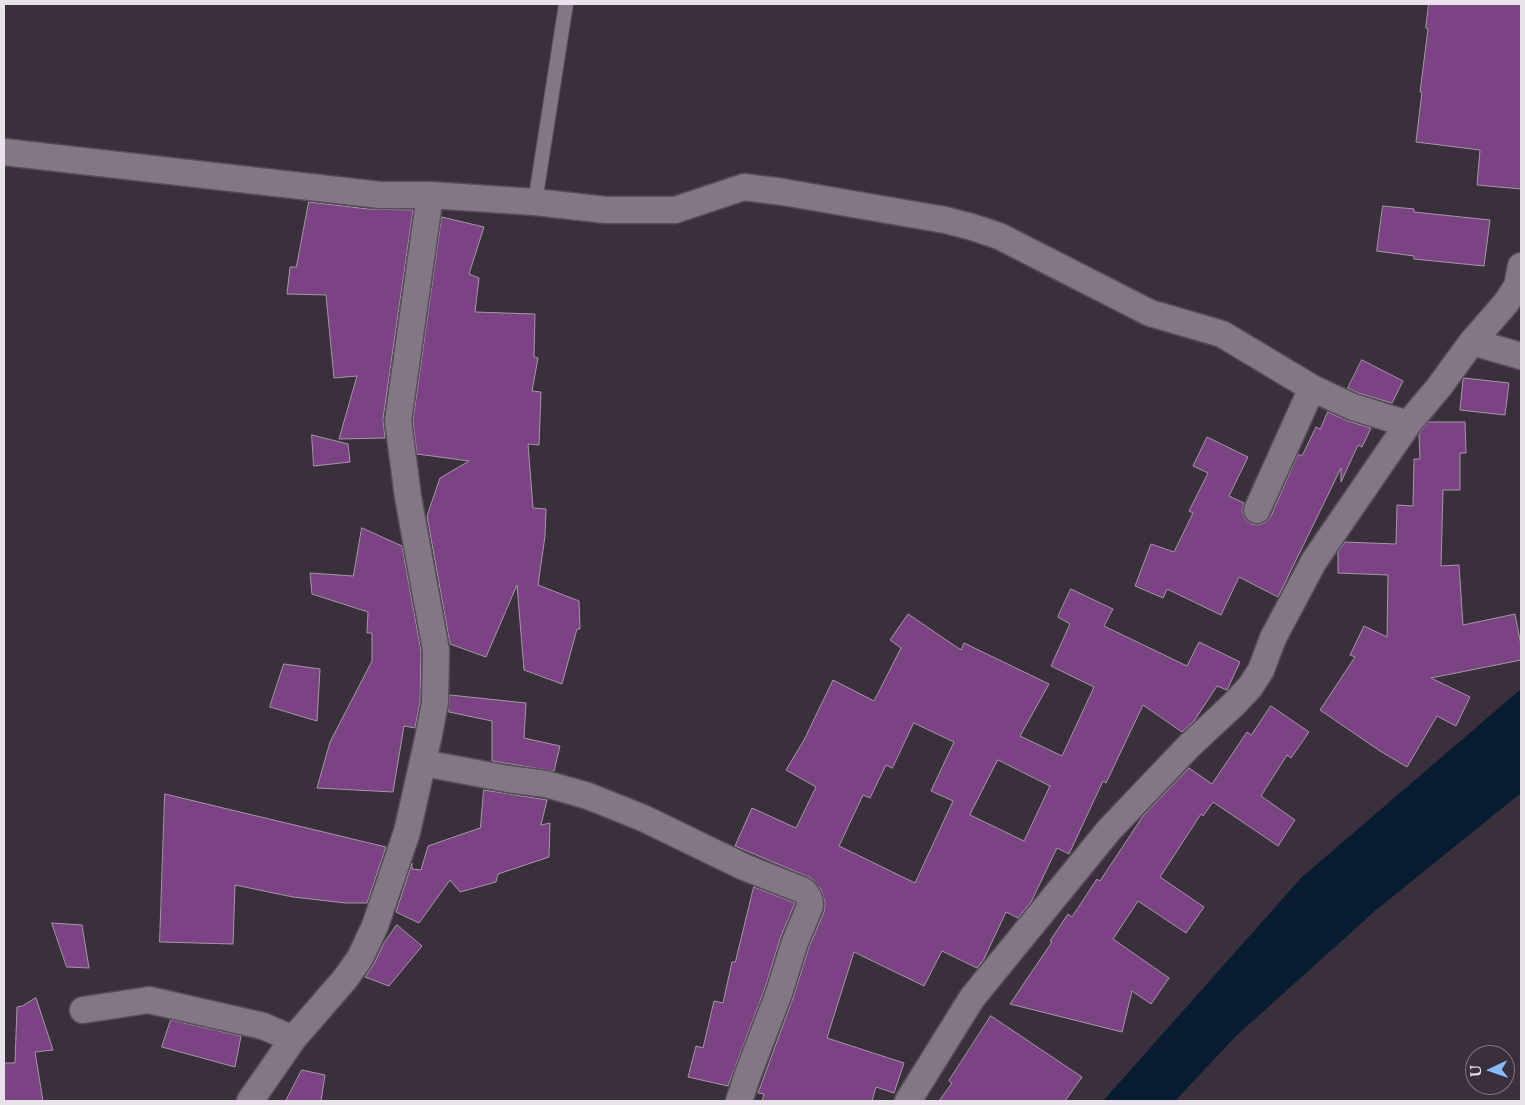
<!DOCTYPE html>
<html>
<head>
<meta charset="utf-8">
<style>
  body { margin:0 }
  #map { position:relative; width:1525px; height:1105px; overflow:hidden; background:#3a303c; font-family:"Libre Baskerville",serif }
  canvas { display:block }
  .frame { position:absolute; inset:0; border:5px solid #e9e2ea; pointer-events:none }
  .north { position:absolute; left:1465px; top:1045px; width:50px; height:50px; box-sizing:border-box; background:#3a303c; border:1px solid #807782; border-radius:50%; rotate:267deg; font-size:14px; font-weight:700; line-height:20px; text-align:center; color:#e9e2ea }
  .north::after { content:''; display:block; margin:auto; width:18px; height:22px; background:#87bbfc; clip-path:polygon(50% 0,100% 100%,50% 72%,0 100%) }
</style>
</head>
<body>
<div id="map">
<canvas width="1525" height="1105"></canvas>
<div class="frame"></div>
<div class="north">U</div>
</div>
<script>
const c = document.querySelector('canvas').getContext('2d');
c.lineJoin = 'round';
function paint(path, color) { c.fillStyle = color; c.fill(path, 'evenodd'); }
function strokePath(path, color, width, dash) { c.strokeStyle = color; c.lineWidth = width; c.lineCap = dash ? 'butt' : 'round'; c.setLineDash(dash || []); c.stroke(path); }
const water = new Path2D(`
  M 1521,689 L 1521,793 L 1376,910 L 1236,1036 L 1175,1101 L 1103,1101 L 1302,877 Z`);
const building = new Path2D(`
  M 1429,4 L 1521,4 L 1521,189 L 1477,185 L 1480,150 L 1416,142 L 1422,92 L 1420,92 L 1428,29 L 1426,28 Z
  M 309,202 L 368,209 L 413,210 L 383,419 L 385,438 L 339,439 L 357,376 L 334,378 L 326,295 L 287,294 L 290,267 L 296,267 Z
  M 1383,206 L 1414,209 L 1414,212 L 1490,220 L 1484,266 L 1414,259 L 1414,256 L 1377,251 Z
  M 442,217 L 484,227 L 469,274 L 479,278 L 475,312 L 535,314 L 534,357 L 538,358 L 532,391 L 541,392 L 539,445 L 528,444 L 533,508 L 546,509 L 545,536 L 538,585 L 579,601 L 580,629 L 577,629 L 562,684 L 524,670 L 517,585 L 486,657 L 450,644 L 427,516 L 440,478 L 469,461 L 417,454 L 413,421 Z
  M 1362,360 L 1403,381 L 1392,403 L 1358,393 L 1348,388 Z
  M 1464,378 L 1509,383 L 1505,415 L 1460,410 L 1463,380 Z
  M 1328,412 L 1348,421 L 1371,428 L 1362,447 L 1358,445 L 1341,482 L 1341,468 L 1278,597 L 1239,577 L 1221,615 L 1167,589 L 1163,598 L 1135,586 L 1151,544 L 1174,552 L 1193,513 L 1189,511 L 1208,473 L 1193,466 L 1207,437 L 1248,457 L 1229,496 L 1244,503 L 1242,511 L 1245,519 L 1251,524 L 1259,525 L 1266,522 L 1271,516 L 1298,454 L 1302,456 L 1316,427 L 1320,429 Z
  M 1429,422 L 1465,422 L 1466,453 L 1460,453 L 1460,490 L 1443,490 L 1441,566 L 1459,565 L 1463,625 L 1515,614 L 1521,645 L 1521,660 L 1431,678 L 1470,697 L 1456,726 L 1437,716 L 1407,767 L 1380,751 L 1320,710 L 1355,657 L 1350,655 L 1364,626 L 1387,637 L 1388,575 L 1338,573 L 1338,552 L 1345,542 L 1396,544 L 1397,505 L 1413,506 L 1414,459 L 1420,459 L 1419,434 Z
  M 312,435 L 348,444 L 350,462 L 314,466 Z
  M 362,528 L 402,546 L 421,651 L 420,702 L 415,728 L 404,726 L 393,792 L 317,788 L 330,742 L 372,661 L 372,633 L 367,633 L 368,612 L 312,594 L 310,573 L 353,576 Z
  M 1071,589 L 1113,609 L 1104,626 L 1187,666 L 1199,642 L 1240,662 L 1227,690 L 1217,686 L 1194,721 L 1182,732 L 1143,705 L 1106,783 L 1103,781 L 1069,854 L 1057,848 L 1031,902 L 1018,918 L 1006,912 L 984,959 L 977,968 L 942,951 L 924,986 L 854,952 L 827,1038 L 904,1063 L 894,1093 L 876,1087 L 872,1101 L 762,1101 L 764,1094 L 758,1093 L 793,998 L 809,947 L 824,912 L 825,903 L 821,889 L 811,878 L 735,846 L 752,808 L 796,828 L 816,787 L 786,770 L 804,740 L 833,680 L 874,701 L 901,648 L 890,640 L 908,614 L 961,650 L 964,643 L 1049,684 L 1020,736 L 1062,756 L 1094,687 L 1051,666 L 1070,624 L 1058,617 ZM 914,723 L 954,742 L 931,791 L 953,801 L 915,883 L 839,846 L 863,795 L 870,798 L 886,765 L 892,768 ZM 998,760 L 1050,786 L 1024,841 L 970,815 Z
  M 284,664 L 320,669 L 317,721 L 270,707 Z
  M 450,695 L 526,703 L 524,738 L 560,746 L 554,771 L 492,761 L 492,721 L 449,712 Z
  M 1271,706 L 1309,732 L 1291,758 L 1287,755 L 1261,796 L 1295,820 L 1278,846 L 1213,802 L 1203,816 L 1201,814 L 1160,877 L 1204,907 L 1186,933 L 1138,901 L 1113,939 L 1169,978 L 1151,1004 L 1132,991 L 1122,1032 L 1010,1004 L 1052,942 L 1050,941 L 1068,914 L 1072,917 L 1097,879 L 1100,881 L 1143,816 L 1189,768 L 1212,784 L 1247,732 L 1251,735 Z
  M 484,790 L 547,800 L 541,825 L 550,823 L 549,857 L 498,874 L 496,882 L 460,892 L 450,880 L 419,923 L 396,912 L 412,863 L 412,869 L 421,870 L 428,846 L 480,828 Z
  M 165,794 L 386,847 L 367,903 L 346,903 L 293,897 L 235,885 L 233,944 L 160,942 Z
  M 754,887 L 795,903 L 781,936 L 765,988 L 728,1086 L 688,1077 L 696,1046 L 703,1048 L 714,1001 L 723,1003 L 732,962 L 735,962 Z
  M 52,923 L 82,925 L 89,968 L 67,967 Z
  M 397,925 L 422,946 L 389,986 L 365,977 L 374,964 L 384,943 Z
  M 36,998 L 53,1050 L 35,1052 L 43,1101 L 4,1101 L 4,1063 L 15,1063 L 17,1007 L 22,1006 Z
  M 991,1016 L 1082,1077 L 1065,1101 L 939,1101 L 952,1083 L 949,1081 Z
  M 171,1020 L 241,1036 L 235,1067 L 162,1047 Z
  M 302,1070 L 325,1075 L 321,1101 L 286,1101 Z`);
const lane = new Path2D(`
  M 535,202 L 566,4`);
const street = new Path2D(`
  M 4,152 L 380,195 L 430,195 L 535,202 L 606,210 L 675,210 L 744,187 L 783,192 L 945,220 L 972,227 L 999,236 L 1150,313 L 1222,334 L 1312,388 L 1353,407 L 1408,424
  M 1472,342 L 1521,356
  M 1257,510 L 1312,388
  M 423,763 L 508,779 L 546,784 L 588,796 L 643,818 L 744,867 L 802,890 C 808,894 810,898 810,906 L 795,942 L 779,993 L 748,1074 L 739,1101
  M 83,1010 L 149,1000 L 263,1026 L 293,1039
  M 250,1101 L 293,1039 L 345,979 L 360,958 L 375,926 L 407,832 L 428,739 L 435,703 L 436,650 L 408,497 L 398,421 L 430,195
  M 908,1101 L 972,998 L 1109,830 L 1189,746 L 1233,705 L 1250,687 L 1261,670 L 1273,638 L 1314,561 L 1408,424 L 1439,387 L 1472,342 L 1506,303 L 1517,286 L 1521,266`);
paint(water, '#071c30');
paint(building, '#7b4384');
strokePath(building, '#a598a6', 1);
strokePath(lane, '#554d57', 16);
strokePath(street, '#554d57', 29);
strokePath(lane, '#837785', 14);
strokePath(street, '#837785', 26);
</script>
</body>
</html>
